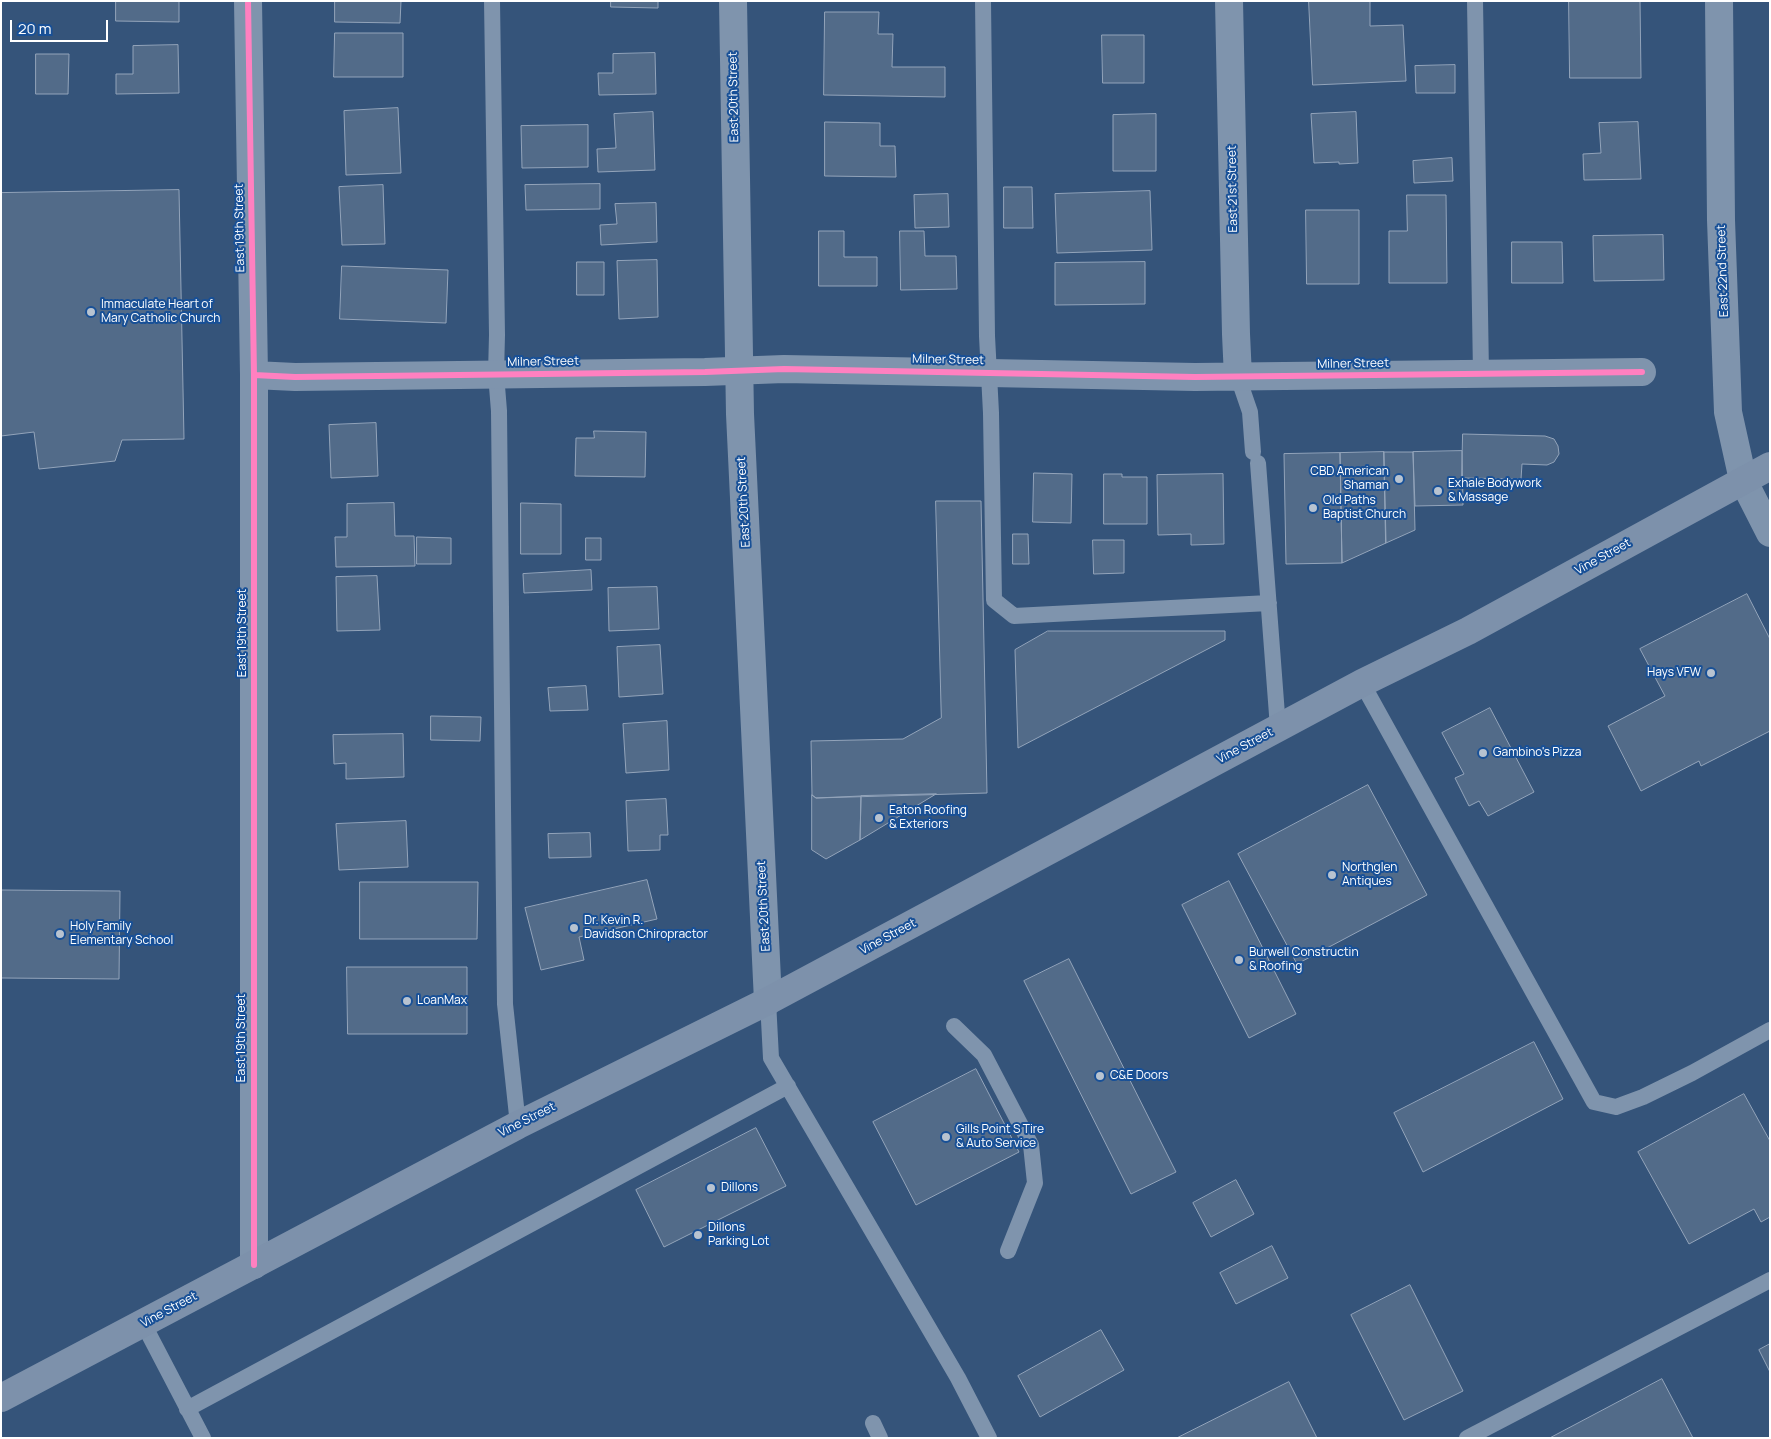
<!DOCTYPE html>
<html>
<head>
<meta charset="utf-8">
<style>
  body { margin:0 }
  #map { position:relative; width:1771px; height:1439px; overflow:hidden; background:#35547a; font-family:Manrope,sans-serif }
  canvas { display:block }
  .frame { position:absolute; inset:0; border:2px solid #fff; pointer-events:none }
  .scale { position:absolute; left:10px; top:20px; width:98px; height:22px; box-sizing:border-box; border:2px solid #fff; border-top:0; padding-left:6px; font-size:15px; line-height:18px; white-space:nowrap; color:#fff; -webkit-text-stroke:4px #185097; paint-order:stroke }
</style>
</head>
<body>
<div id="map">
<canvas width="1771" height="1439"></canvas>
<div class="frame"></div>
<div class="scale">20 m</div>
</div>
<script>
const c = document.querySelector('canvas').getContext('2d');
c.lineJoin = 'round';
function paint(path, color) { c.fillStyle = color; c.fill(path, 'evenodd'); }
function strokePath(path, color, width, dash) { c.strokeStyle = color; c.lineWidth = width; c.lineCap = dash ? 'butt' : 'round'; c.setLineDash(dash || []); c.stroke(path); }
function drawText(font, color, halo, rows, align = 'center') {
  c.font = font + ' Manrope,sans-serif'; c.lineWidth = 4; c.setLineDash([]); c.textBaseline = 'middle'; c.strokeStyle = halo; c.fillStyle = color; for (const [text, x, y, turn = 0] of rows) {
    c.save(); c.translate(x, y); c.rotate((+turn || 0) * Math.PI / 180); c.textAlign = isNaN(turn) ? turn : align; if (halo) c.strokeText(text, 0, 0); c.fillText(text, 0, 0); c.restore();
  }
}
const building = new Path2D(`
  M 116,1 L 179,1 L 179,22 L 116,21 Z
  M 335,1 L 401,1 L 400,23 L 335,22 Z
  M 611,1 L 658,1 L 658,8 L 611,7 Z
  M 1309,1 L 1370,1 L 1370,26 L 1403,25 L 1406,81 L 1313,85 Z
  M 1569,1 L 1640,1 L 1641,78 L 1570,78 Z
  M 825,12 L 879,12 L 878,34 L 893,34 L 892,67 L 945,67 L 945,97 L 824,95 Z
  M 335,33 L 403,33 L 403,77 L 334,77 Z
  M 1102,35 L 1144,35 L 1144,83 L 1103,83 Z
  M 178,45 L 179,93 L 116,94 L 116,74 L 133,74 L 133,46 Z
  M 655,53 L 656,94 L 599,95 L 598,73 L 613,73 L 613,54 Z
  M 36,54 L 69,54 L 68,94 L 36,94 Z
  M 1455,65 L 1455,93 L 1416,93 L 1415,66 Z
  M 398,108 L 401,173 L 346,175 L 344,111 Z
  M 653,112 L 655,170 L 598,172 L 597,149 L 616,148 L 614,114 Z
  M 1356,112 L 1358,163 L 1339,164 L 1339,162 L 1314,163 L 1311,114 Z
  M 1156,114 L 1156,171 L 1113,171 L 1113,115 Z
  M 825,122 L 880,123 L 880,146 L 895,146 L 896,177 L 825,176 Z
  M 1638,122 L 1641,179 L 1584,180 L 1583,154 L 1601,153 L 1599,123 Z
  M 588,125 L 588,167 L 522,168 L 521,126 Z
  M 1452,158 L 1453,181 L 1414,183 L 1413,161 Z
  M 600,184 L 600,209 L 526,210 L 525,185 Z
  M 383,185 L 385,244 L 342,245 L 339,187 Z
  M 1004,187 L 1032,187 L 1033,228 L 1004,228 Z
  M 179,190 L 184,439 L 122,440 L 115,461 L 39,469 L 34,432 L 1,436 L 1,193 Z
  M 1150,191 L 1152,250 L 1057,253 L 1055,194 Z
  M 948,194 L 949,227 L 915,228 L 914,195 Z
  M 1407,195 L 1446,195 L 1447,283 L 1389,283 L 1389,231 L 1407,231 Z
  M 656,203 L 657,242 L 601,245 L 600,225 L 617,224 L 615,204 Z
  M 1306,210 L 1359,210 L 1359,284 L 1307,284 Z
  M 819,231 L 844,231 L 844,257 L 877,257 L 877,286 L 819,286 Z
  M 900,231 L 924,231 L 925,256 L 956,256 L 957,289 L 901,290 Z
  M 1663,235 L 1664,280 L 1594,281 L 1593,236 Z
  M 1512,242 L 1562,242 L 1563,283 L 1512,283 Z
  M 657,260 L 658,317 L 619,319 L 617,261 Z
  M 577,262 L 604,262 L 604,295 L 577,295 Z
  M 1145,262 L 1145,304 L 1055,305 L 1055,263 Z
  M 342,266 L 448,270 L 446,323 L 340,319 Z
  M 376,423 L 378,476 L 331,478 L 329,425 Z
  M 594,431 L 646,432 L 645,477 L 575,476 L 576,438 L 594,438 Z
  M 1463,434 L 1545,436 L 1554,439 L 1558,446 L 1559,454 L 1554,462 L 1547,465 L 1522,464 L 1521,479 L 1462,478 Z
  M 1462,451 L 1463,505 L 1415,506 L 1413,452 Z
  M 1384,452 L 1386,543 L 1342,563 L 1340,453 Z
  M 1384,452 L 1413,452 L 1415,530 L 1386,543 Z
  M 1340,453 L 1342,563 L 1286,564 L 1284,454 Z
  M 1034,473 L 1072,474 L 1071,523 L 1033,522 Z
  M 1104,474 L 1122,474 L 1122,477 L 1147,477 L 1147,524 L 1104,524 Z
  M 1223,474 L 1224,544 L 1191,545 L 1191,534 L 1158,535 L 1157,475 Z
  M 936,501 L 981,501 L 987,793 L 816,798 L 812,795 L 811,741 L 903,739 L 941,718 Z
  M 394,503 L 395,536 L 414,536 L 415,566 L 336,567 L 335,537 L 347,537 L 347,504 Z
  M 521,503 L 561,504 L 561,554 L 521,554 Z
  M 1013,534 L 1028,534 L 1029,564 L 1013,564 Z
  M 417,537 L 451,538 L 451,564 L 417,564 Z
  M 586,538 L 601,538 L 601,560 L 586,560 Z
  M 1093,540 L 1124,540 L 1124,573 L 1094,574 Z
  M 591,570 L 592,590 L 524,593 L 523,574 Z
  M 377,576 L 380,630 L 337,631 L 336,577 Z
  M 657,587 L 659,629 L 609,631 L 608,588 Z
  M 1747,594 L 1770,639 L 1770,731 L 1701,766 L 1699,761 L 1641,791 L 1608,726 L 1665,696 L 1640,649 Z
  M 1048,631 L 1225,631 L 1225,640 L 1018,748 L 1015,650 Z
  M 660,645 L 663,694 L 619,697 L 617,647 Z
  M 586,686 L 588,710 L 550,711 L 548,688 Z
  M 1490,708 L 1534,792 L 1488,816 L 1479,801 L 1469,806 L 1455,778 L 1464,774 L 1442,733 Z
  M 431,716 L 481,717 L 480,741 L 431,740 Z
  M 667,721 L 669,770 L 626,773 L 623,724 Z
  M 403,734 L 404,777 L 346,779 L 346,763 L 334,764 L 333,735 Z
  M 1368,785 L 1427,895 L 1297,964 L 1238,854 Z
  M 936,794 L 860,840 L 861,796 Z
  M 812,795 L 816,798 L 861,796 L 860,840 L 826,859 L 812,850 Z
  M 666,799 L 668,835 L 660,835 L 660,850 L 628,851 L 626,801 Z
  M 406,821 L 408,867 L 339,870 L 336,824 Z
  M 590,833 L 591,857 L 549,858 L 548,834 Z
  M 647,880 L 657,919 L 579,937 L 584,960 L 541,970 L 525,908 Z
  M 1229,881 L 1296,1014 L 1249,1038 L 1182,905 Z
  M 360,882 L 478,882 L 477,939 L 360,939 Z
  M 1,890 L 120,891 L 119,979 L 1,978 Z
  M 1069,959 L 1176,1172 L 1131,1194 L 1024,981 Z
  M 347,967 L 467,967 L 467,1034 L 348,1034 Z
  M 1534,1042 L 1563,1099 L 1423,1172 L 1394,1113 Z
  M 976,1069 L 1019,1152 L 916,1205 L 873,1122 Z
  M 1744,1094 L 1770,1141 L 1770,1217 L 1761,1222 L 1754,1209 L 1689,1244 L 1638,1152 Z
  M 756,1128 L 786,1186 L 664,1247 L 636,1190 Z
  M 1236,1180 L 1254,1214 L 1211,1237 L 1193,1203 Z
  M 1272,1246 L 1288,1278 L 1236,1304 L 1220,1273 Z
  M 1410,1285 L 1463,1391 L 1404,1420 L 1351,1315 Z
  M 1101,1330 L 1124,1370 L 1040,1417 L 1018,1376 Z
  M 1770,1344 L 1770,1372 L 1759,1350 Z
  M 1662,1379 L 1693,1438 L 1550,1438 Z
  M 1289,1382 L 1317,1438 L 1177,1438 Z`);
const service = new Path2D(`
  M 492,1 L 497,335 L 496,374 L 499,411 L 505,1004 L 518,1125
  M 983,1 L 987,336 L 991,413 L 994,600 L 1014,616 L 1269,603
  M 1475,1 L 1481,374
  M 1238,377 L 1250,412 L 1253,452
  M 1258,463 L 1278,728
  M 1362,683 L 1594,1102 L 1616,1107 L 1643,1097 L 1692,1073 L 1770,1030
  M 768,1001 L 771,1058 L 958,1378 L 989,1438
  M 954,1026 L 984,1055 L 1031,1145 L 1035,1183 L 1008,1251
  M 143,1323 L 203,1438
  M 187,1409 L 788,1086
  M 873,1423 L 880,1438
  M 1467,1438 L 1770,1280`);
const minor = new Path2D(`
  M 248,1 L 254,375 L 254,1265
  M 733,1 L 740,414 L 768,1001
  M 1229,1 L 1236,334 L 1238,377
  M 1719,1 L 1721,220 L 1728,412 L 1743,480
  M 254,375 L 295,377 L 705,372 L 784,369 L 1195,377 L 1642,372`);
const tertiary = new Path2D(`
  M 1743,480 L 1770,533`);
const primary = new Path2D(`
  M 1,1398 L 518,1125 L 768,1001 L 1362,683 L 1468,631 L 1770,466`);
const cycleway = new Path2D(`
  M 248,1 L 254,375 L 254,1265
  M 254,375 L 295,377 L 705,372 L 784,369 L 1195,377 L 1642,372`);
const markers = [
  [91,312,5,"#b8c3d0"],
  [1399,479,5,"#b8c3d0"],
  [1438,491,5,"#b8c3d0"],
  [1313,508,5,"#b8c3d0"],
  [1711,673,5,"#b8c3d0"],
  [1483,753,5,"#b8c3d0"],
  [879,818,5,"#b8c3d0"],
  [1332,875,5,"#b8c3d0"],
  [574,928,5,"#b8c3d0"],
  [60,934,5,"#b8c3d0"],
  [1239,960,5,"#b8c3d0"],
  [407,1001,5,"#b8c3d0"],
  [1100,1076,5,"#b8c3d0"],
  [946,1137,5,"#b8c3d0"],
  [711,1188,5,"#b8c3d0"],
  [698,1235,5,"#b8c3d0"]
];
const streetNames = [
  ["East 20th Street",734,97,-91],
  ["East 21st Street",1233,189,-91],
  ["East 19th Street",240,228,-91],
  ["East 22nd Street",1723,271,-92],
  ["Milner Street",948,360,1],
  ["Milner Street",543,362,-1],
  ["Milner Street",1353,364,-1],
  ["East 20th Street",744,502,-93],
  ["Vine Street",1603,557,-29],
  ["East 19th Street",243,633,-90],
  ["Vine Street",1245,746,-28],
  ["East 20th Street",764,906,-93],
  ["Vine Street",888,937,-28],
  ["East 19th Street",242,1038,-90],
  ["Vine Street",527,1120,-27],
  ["Vine Street",169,1310,-28]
];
const poiNames = [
  ["Immaculate Heart of",101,305],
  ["Mary Catholic Church",101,319],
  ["CBD American",1389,472,"right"],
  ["Shaman",1389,486,"right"],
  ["Exhale Bodywork",1448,484],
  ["& Massage",1448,498],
  ["Old Paths",1323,501],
  ["Baptist Church",1323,515],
  ["Hays VFW",1701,673,"right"],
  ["Gambino's Pizza",1493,753],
  ["Eaton Roofing",889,811],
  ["& Exteriors",889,825],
  ["Northglen",1342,868],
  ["Antiques",1342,882],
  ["Dr. Kevin R.",584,921],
  ["Davidson Chiropractor",584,935],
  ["Holy Family",70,927],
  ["Elementary School",70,941],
  ["Burwell Constructin",1249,953],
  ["& Roofing",1249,967],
  ["LoanMax",417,1001],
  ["C&E Doors",1110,1076],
  ["Gills Point S Tire",956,1130],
  ["& Auto Service",956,1144],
  ["Dillons",721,1188],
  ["Dillons",708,1228],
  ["Parking Lot",708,1242]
];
paint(building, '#526b89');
strokePath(building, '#93a4ba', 1);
strokePath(service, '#7f94ad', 16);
strokePath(minor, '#7f94ad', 28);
strokePath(tertiary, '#7f94ad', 28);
strokePath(primary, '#7d91ab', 28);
strokePath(cycleway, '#ff80c0', 6);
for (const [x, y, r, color] of markers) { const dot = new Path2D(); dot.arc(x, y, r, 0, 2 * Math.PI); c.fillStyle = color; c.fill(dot); strokePath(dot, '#185097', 2); }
drawText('12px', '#fff', '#185097', streetNames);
drawText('12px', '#fff', '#185097', poiNames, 'left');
</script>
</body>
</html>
